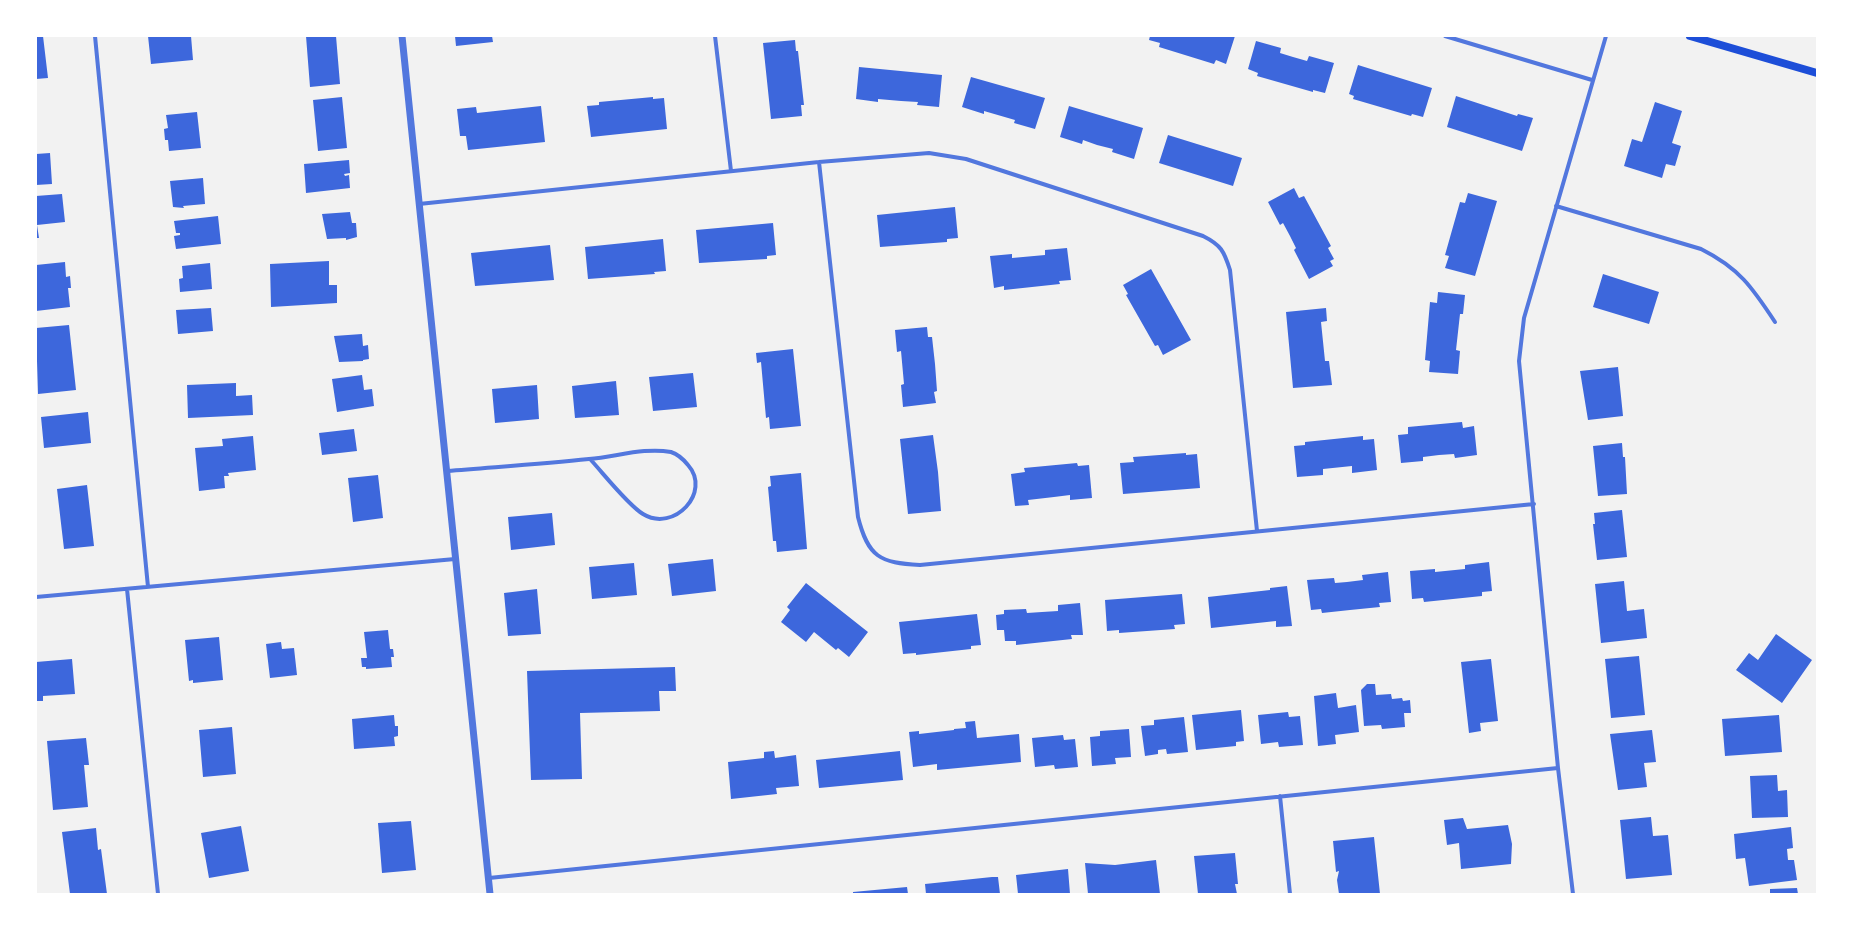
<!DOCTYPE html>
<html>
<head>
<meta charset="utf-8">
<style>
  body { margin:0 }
  #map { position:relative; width:1853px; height:930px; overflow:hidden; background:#f2f2f2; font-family:"Roboto Condensed",sans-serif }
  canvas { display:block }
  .frame { position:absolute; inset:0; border:37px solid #fff; pointer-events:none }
</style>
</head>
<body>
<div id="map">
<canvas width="1853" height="930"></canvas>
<div class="frame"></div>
</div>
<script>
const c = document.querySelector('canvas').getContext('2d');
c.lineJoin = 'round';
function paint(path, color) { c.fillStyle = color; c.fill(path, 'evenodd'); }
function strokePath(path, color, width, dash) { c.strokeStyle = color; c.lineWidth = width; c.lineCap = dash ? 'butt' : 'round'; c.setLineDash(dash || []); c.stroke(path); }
const building = new Path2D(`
  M 36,36 L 43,36 L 48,78 L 36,79 Z
  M 148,36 L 191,36 L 193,60 L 151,64 Z
  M 306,36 L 336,36 L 340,84 L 310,87 Z
  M 455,36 L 492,36 L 493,42 L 456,46 Z
  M 1150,36 L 1235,36 L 1226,64 L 1216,60 L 1214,64 L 1159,47 L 1160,43 L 1149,40 Z
  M 795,40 L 796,51 L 798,51 L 804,105 L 801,105 L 802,116 L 771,119 L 763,43 Z
  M 1256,41 L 1281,48 L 1280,53 L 1293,57 L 1307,61 L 1309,56 L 1334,63 L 1325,93 L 1313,90 L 1313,92 L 1257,76 L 1258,73 L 1248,69 Z
  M 1358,65 L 1432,88 L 1423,117 L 1412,114 L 1411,116 L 1353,99 L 1354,96 L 1349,94 Z
  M 859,67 L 942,75 L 939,107 L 917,105 L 918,102 L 901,101 L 878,99 L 878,102 L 856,99 Z
  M 971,77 L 1045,98 L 1035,129 L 1014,123 L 1015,120 L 984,111 L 984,114 L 962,107 Z
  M 1456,96 L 1517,116 L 1518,114 L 1533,118 L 1522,151 L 1447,127 Z
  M 342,97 L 347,148 L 318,151 L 313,100 Z
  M 653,97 L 653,99 L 664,98 L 667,129 L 591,137 L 587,106 L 599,105 L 599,102 Z
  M 1655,102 L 1682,111 L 1672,143 L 1681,146 L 1675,166 L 1666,164 L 1662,178 L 1624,166 L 1632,139 L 1642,142 Z
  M 541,106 L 545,142 L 468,150 L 466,136 L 460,136 L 457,109 L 476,107 L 477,113 Z
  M 1069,106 L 1143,128 L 1134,159 L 1112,152 L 1113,149 L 1097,145 L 1083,140 L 1082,144 L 1060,137 Z
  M 197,112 L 201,148 L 169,151 L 168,140 L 165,140 L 164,129 L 168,128 L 166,115 Z
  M 1168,135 L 1242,158 L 1233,186 L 1159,163 Z
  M 50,153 L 52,184 L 36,185 L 36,154 Z
  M 349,160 L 350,173 L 344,174 L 345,176 L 349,175 L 350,188 L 306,193 L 304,164 Z
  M 203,178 L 205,204 L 183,206 L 184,208 L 173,207 L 170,181 Z
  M 1294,188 L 1299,198 L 1304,196 L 1331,246 L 1328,248 L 1334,259 L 1330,261 L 1333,266 L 1309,279 L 1294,250 L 1296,248 L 1290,236 L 1283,223 L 1280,225 L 1268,202 Z
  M 1468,193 L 1497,201 L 1475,276 L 1445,268 L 1449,256 L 1445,255 L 1460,202 L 1465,203 Z
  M 62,194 L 65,222 L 37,225 L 39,238 L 36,238 L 36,196 Z
  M 955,207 L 958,238 L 947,239 L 947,242 L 880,247 L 877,215 Z
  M 350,212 L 352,223 L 356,223 L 357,237 L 346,240 L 346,238 L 327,239 L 322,214 Z
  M 218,216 L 221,244 L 176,249 L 174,236 L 180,235 L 180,233 L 176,233 L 174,221 Z
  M 773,223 L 776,255 L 767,256 L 767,259 L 699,263 L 696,230 Z
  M 663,239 L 666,271 L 654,272 L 655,274 L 588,279 L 585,247 Z
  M 550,245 L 554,280 L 475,286 L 471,253 Z
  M 1067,248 L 1071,280 L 1059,281 L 1060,284 L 1004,290 L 1004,286 L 994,288 L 990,256 L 1012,254 L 1012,258 L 1045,255 L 1045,250 Z
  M 329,261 L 329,285 L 337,285 L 337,303 L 271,307 L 270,264 Z
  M 65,262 L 66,277 L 70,276 L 71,288 L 68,288 L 70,307 L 36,311 L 36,265 Z
  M 210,263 L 212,289 L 180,292 L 179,279 L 183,278 L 182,266 Z
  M 1151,269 L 1191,340 L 1163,355 L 1158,345 L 1155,346 L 1126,295 L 1128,294 L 1123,285 Z
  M 1603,274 L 1659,292 L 1649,324 L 1593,307 Z
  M 1438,292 L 1465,295 L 1463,314 L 1460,314 L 1456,350 L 1460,351 L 1458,374 L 1429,372 L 1430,361 L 1425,360 L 1430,302 L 1437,303 Z
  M 211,308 L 213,331 L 178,334 L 176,310 Z
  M 1326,308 L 1327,321 L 1321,322 L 1325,361 L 1329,361 L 1332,385 L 1293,388 L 1286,312 Z
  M 69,325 L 76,390 L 38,394 L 36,328 Z
  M 927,327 L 928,337 L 932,337 L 935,364 L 937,391 L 934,392 L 936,403 L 903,407 L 901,385 L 904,384 L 901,351 L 897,352 L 895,330 Z
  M 362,334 L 363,346 L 368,345 L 369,359 L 363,360 L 363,361 L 339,362 L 334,336 Z
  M 793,349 L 801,426 L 770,429 L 769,417 L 766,418 L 761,362 L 757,363 L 756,353 Z
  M 1618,367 L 1623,416 L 1588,420 L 1580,371 Z
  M 693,373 L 697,407 L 653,411 L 649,377 Z
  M 362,375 L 364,390 L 372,389 L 374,406 L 337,412 L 332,379 Z
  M 616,381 L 619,415 L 575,418 L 572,386 Z
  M 236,383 L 236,396 L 252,395 L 253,415 L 188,418 L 187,385 Z
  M 537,385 L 539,419 L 495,423 L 492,389 Z
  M 88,412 L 91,443 L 44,448 L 41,417 Z
  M 1462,422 L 1463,428 L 1474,426 L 1477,455 L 1455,458 L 1454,454 L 1439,455 L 1423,457 L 1423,461 L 1401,463 L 1398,435 L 1408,434 L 1408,427 Z
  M 354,429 L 357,451 L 322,455 L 319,433 Z
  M 933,435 L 938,472 L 941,511 L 908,514 L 900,439 Z
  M 253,436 L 256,470 L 228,473 L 229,476 L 224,476 L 225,488 L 199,491 L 195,448 L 223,446 L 222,439 Z
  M 1363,436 L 1363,440 L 1374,439 L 1377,470 L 1352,473 L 1352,466 L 1323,469 L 1323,475 L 1297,477 L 1294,446 L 1305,445 L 1305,442 Z
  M 1622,443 L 1623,457 L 1625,457 L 1627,494 L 1598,496 L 1593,446 Z
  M 1186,453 L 1186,455 L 1197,454 L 1200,488 L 1123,494 L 1120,463 L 1134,462 L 1133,457 Z
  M 1077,463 L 1078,466 L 1089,465 L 1092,498 L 1070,500 L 1070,495 L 1054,497 L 1028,500 L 1029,505 L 1015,506 L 1011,474 L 1025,472 L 1024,468 Z
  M 801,473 L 807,549 L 777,552 L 776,541 L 773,541 L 768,487 L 771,486 L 770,476 Z
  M 378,475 L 383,518 L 353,522 L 348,478 Z
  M 87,485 L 94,546 L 64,549 L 57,489 Z
  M 1622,510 L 1627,557 L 1597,560 L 1593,524 L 1595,524 L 1594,513 Z
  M 552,513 L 555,545 L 511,550 L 508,517 Z
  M 713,559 L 716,591 L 672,596 L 668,564 Z
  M 1489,562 L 1492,591 L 1482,592 L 1482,596 L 1424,602 L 1423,598 L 1412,599 L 1410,571 L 1435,569 L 1435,572 L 1465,569 L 1465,565 Z
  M 634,563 L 637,595 L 592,599 L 589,567 Z
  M 1388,572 L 1391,602 L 1379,603 L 1380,607 L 1350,610 L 1322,613 L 1321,609 L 1311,610 L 1307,580 L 1334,578 L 1335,583 L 1347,582 L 1363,580 L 1362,575 Z
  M 1624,581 L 1627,611 L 1644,609 L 1647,638 L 1601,643 L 1595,584 Z
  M 806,583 L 868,632 L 849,657 L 838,648 L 836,650 L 814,632 L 806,642 L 781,622 L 790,610 L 787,607 Z
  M 1287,586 L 1292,626 L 1276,627 L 1276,621 L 1211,628 L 1208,597 L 1270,590 L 1270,588 Z
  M 537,589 L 541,634 L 508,636 L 504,593 Z
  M 1182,594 L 1185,624 L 1174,625 L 1175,629 L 1119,633 L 1119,630 L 1107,631 L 1105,600 Z
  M 1080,603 L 1083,635 L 1071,635 L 1072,639 L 1016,645 L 1016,641 L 1005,641 L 1004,630 L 997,630 L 996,615 L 1004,614 L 1004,610 L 1026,609 L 1027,613 L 1042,612 L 1058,611 L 1058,605 Z
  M 977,614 L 981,645 L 971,646 L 971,649 L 916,655 L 916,653 L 903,654 L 899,622 Z
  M 388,630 L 390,649 L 393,649 L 394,657 L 391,657 L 392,667 L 366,669 L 366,667 L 362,667 L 361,658 L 367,658 L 364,632 Z
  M 1776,634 L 1812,660 L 1782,703 L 1736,670 L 1749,653 L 1758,660 Z
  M 219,637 L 223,680 L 193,683 L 193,680 L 189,681 L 185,640 Z
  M 281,642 L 282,649 L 294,648 L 297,675 L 270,678 L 266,644 Z
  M 1639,656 L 1645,715 L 1611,718 L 1605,659 Z
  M 72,659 L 75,694 L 43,696 L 43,701 L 36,701 L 36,662 Z
  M 1491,659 L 1498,721 L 1480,723 L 1481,731 L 1469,733 L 1461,662 Z
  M 675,667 L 676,691 L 659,691 L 660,711 L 580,713 L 582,779 L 531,780 L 527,671 Z
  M 1367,684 L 1375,684 L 1376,695 L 1391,694 L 1392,699 L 1402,698 L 1403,701 L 1410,700 L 1411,713 L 1404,713 L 1405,727 L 1382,729 L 1381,725 L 1364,726 L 1361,690 Z
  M 1336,693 L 1338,708 L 1356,705 L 1359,732 L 1335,735 L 1336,744 L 1318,746 L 1314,696 Z
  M 1241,710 L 1244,741 L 1236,742 L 1236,746 L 1196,750 L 1192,715 Z
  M 1288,712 L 1289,717 L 1300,716 L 1303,745 L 1279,747 L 1278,742 L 1261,744 L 1258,715 Z
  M 394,715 L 395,726 L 398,726 L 398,736 L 394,737 L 395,746 L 354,749 L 352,719 Z
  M 1779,715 L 1782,752 L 1725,756 L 1722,719 Z
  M 1184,717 L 1188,752 L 1167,754 L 1166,749 L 1158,750 L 1158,754 L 1145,756 L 1141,726 L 1154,725 L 1154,720 Z
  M 975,721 L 977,738 L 1019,734 L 1021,762 L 937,770 L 937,764 L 913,767 L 909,732 L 919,731 L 919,734 L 954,730 L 954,729 L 966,728 L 965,722 Z
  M 232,727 L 236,774 L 203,777 L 199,730 Z
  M 1129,729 L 1131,757 L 1115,758 L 1116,764 L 1092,766 L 1090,737 L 1100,736 L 1100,731 Z
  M 1652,730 L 1656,762 L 1644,763 L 1647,787 L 1618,790 L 1610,734 Z
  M 1063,735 L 1064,740 L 1075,739 L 1078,767 L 1055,769 L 1054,765 L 1035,767 L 1032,738 Z
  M 86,738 L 89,765 L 84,765 L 88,807 L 53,810 L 47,741 Z
  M 774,751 L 775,758 L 796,755 L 799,786 L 776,788 L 777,794 L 731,799 L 728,762 L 764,758 L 764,752 Z
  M 900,751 L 903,780 L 819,788 L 816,760 Z
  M 1777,775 L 1778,791 L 1787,790 L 1788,817 L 1752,818 L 1750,776 Z
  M 1651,817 L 1653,836 L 1668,835 L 1672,875 L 1626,879 L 1620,820 Z
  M 1463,818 L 1467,829 L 1508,825 L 1512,844 L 1511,864 L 1461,869 L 1459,843 L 1447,845 L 1444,820 Z
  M 411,821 L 416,870 L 382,873 L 378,823 Z
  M 241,826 L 249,871 L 209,878 L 201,833 Z
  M 1791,827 L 1793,848 L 1787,849 L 1788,860 L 1794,860 L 1797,880 L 1749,886 L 1745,858 L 1736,859 L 1734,834 Z
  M 96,828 L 98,850 L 101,849 L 107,894 L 70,894 L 62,832 Z
  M 1374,837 L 1380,894 L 1339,894 L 1337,880 L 1339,871 L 1336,872 L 1333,841 Z
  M 1235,853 L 1238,884 L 1235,884 L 1237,894 L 1198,894 L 1194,856 Z
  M 1156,860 L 1160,894 L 1088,894 L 1085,863 L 1115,865 Z
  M 1068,869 L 1070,894 L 1018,894 L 1016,875 Z
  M 992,877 L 998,877 L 1000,894 L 926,894 L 925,884 Z
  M 907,887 L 908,894 L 853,894 L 853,892 Z
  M 1797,888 L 1798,894 L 1770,894 L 1770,889 Z`);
const minor = new Path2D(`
  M 95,36 L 148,587
  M 715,36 L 731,171
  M 1445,36 L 1592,80
  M 819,162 L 858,517 C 868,557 880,563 920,565 L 1534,504
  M 419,204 L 819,162 L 929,153 L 966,159 L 1203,236 C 1221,245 1224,251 1230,270 L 1257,531
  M 1556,206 L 1701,249 C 1739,268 1752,287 1775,322
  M 447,471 C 494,467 542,464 589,459 C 616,457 644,447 671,452 C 677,454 684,460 688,465 C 712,492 674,533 643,514 C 628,505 603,473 590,459
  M 127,589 L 158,894
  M 36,597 L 455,559
  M 1280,796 L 1290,894
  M 489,878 L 1558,768
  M 1573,894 L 1558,768 L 1519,361 L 1524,318 L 1606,36`);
const tertiary = new Path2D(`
  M 402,36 L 490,894`);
const secondary = new Path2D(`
  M 1690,36 L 1817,73`);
paint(building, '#3d67dc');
strokePath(minor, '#5277de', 4);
strokePath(tertiary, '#5277de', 7);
strokePath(secondary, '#1d4ed8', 8);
</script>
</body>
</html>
